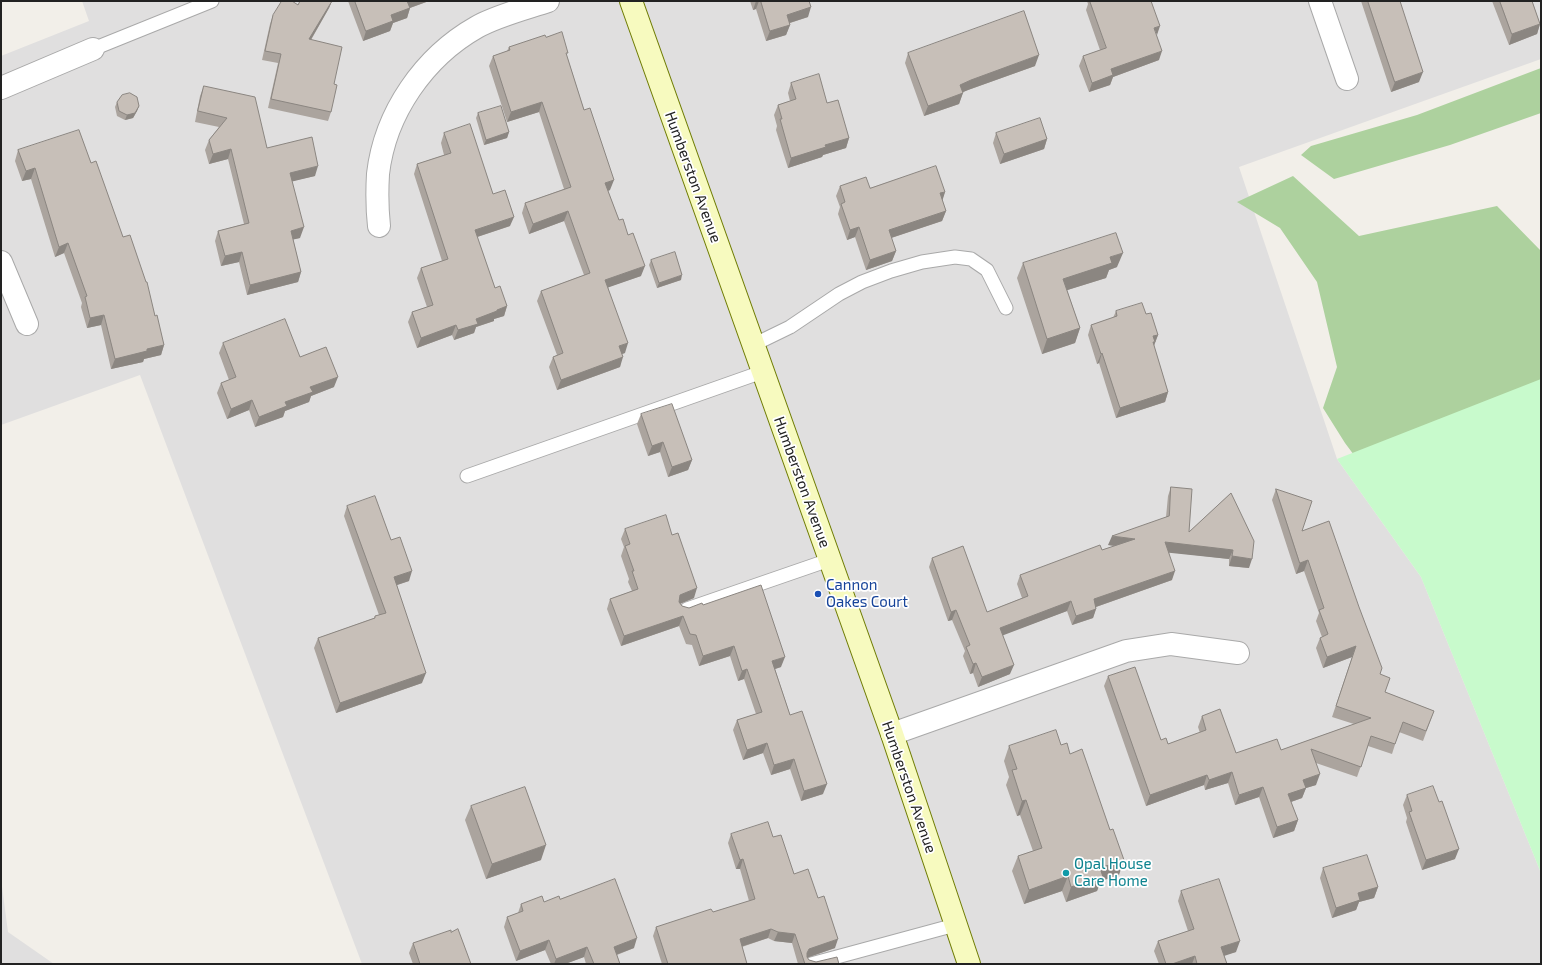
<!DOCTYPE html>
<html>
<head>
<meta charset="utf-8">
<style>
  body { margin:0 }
  #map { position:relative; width:1542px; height:965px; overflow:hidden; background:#f2efe9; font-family:"Exo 2",sans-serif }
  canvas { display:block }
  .frame { position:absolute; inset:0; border:2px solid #222; pointer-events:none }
</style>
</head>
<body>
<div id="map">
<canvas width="1542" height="965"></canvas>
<div class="frame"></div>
</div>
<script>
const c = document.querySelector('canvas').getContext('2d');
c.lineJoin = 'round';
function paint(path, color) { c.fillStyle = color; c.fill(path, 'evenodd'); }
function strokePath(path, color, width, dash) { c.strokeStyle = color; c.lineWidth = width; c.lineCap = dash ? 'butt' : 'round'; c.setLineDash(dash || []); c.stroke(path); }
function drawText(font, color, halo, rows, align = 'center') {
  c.font = font + ' "Exo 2",sans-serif'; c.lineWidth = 3.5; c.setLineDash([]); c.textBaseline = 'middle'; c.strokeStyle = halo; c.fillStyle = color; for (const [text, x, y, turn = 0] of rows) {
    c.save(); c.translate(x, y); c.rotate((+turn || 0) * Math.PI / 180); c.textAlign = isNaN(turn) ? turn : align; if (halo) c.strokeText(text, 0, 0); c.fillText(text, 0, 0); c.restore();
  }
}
const residential = new Path2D(`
  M 82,1 L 1541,1 L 1541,59 L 1239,167 L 1337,459 L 1421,577 L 1541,873 L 1541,964 L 362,964 L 140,375 L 1,425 L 1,56 L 89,21 Z
  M 1,879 L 8,932 L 54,964 L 1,964 Z`);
const forest = new Path2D(`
  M 1541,68 L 1541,113 L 1450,145 L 1334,179 L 1301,155 L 1311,146 L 1417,115 Z
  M 1293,176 L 1359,236 L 1497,206 L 1541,251 L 1541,452 L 1386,498 L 1345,443 L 1323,408 L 1337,367 L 1317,282 L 1280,228 L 1237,202 Z`);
const park = new Path2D(`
  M 1541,379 L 1541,873 L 1421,577 L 1337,459 Z`);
const service = new Path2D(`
  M 93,49 L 212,1
  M 753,345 L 790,327 L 839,294 L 862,282 L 891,271 L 922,262 L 955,257 L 971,259 L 987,270 L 1006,308
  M 467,476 L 762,372
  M 687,609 L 829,560
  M 811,964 L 955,925`);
const minor = new Path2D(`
  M 1320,1 L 1347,79
  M 1,88 L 93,49
  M 379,226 C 377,208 377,191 378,174 C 385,113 424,57 477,27 C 496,16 527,8 548,1
  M 1,262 L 27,324
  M 892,734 L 1126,651 L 1171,644 L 1238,653`);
const secondary = new Path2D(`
  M 631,1 L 892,734 L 969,964`);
const wall = new Path2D(`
  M 300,1 L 332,1 L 329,8 L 311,40 L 334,84 L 331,112 L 328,121 L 268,108 L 278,63 L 262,60 L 270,24 L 273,15 L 298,5 Z
  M 348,1 L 429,1 L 410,8 L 407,18 L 393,23 L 390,31 L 363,41 Z
  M 750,1 L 809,1 L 808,17 L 790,23 L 790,25 L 786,35 L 766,41 L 756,9 L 753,10 Z
  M 1087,1 L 1151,1 L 1159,60 L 1113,77 L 1110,85 L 1089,92 L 1079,66 L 1083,56 L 1100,50 L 1086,10 L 1088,4 Z
  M 1361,1 L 1400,1 L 1419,82 L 1391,92 Z
  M 1492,1 L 1532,1 L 1540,24 L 1537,34 L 1509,45 Z
  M 546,37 L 567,56 L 584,110 L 610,190 L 608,191 L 619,220 L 641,276 L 608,287 L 625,353 L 622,354 L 620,367 L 557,390 L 549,367 L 553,357 L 557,355 L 537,301 L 541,291 L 584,275 L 564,221 L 529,234 L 522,213 L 525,203 L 564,189 L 539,112 L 507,122 L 489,66 L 493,56 L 507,51 L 509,47 Z
  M 908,53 L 1035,66 L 968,90 L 963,92 L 959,104 L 924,116 L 905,63 Z
  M 791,83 L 827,103 L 849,138 L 846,148 L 823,155 L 822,157 L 788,168 L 776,130 L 777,126 L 774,115 L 778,105 L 790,101 L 788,93 Z
  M 204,86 L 267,148 L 315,176 L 292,181 L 300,238 L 293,239 L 301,272 L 298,282 L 247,295 L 239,262 L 221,266 L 215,241 L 218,231 L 244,224 L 228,159 L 209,164 L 205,150 L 209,140 L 219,127 L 195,122 L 200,96 Z
  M 117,102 L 139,106 L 137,111 L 133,118 L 125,120 L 117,116 L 115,107 Z
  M 478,113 L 509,132 L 507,138 L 484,145 L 476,118 Z
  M 444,133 L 493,194 L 510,226 L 477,237 L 495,288 L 507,306 L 504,316 L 494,319 L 494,321 L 476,327 L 474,333 L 454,340 L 452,335 L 417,348 L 408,322 L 412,312 L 427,307 L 417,278 L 421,268 L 442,261 L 414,174 L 417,164 L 444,155 L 441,143 Z
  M 996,133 L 1047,139 L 1044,149 L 1000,164 L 993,143 Z
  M 18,150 L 91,163 L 123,237 L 155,316 L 164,345 L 161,355 L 144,359 L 143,362 L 111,369 L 101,325 L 87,328 L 81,307 L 82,303 L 64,253 L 55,257 L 31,179 L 22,181 L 15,161 Z
  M 840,186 L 945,192 L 942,200 L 946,211 L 942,221 L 891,238 L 896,251 L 892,261 L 866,270 L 855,237 L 847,240 L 838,214 L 840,207 L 836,196 Z
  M 651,260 L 681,280 L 657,288 L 649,265 Z
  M 1023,263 L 1117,267 L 1109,270 L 1106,278 L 1067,290 L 1080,328 L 1075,343 L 1042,354 L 1017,278 Z
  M 1116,311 L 1146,314 L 1158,335 L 1154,346 L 1168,392 L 1165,402 L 1116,418 L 1099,363 L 1097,364 L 1088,335 L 1091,325 L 1113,318 Z
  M 223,343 L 300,357 L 334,387 L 311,396 L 309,402 L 285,411 L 283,417 L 255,427 L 249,410 L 227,419 L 217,393 L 221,383 L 229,380 L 219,353 Z
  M 641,414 L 692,460 L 688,470 L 668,477 L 660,452 L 648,456 L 637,424 Z
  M 1171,487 L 1189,532 L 1231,493 L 1249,568 L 1229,566 L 1229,559 L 1169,552 L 1172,580 L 1096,607 L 1096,609 L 1093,618 L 1072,625 L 1067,611 L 1002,635 L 1010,674 L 978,687 L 973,673 L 970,674 L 963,656 L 965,651 L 952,620 L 948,621 L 929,567 L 932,558 L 987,612 L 1022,598 L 1017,584 L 1020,575 L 1102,550 L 1114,546 L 1108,545 L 1166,517 L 1168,496 Z
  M 1276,489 L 1302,531 L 1380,674 L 1385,692 L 1434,711 L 1423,741 L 1399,732 L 1392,754 L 1368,746 L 1357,777 L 1316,763 L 1316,785 L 1306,788 L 1302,798 L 1291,802 L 1298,820 L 1294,831 L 1273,838 L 1259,797 L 1235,805 L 1228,783 L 1205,790 L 1204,785 L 1146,806 L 1104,686 L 1108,676 L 1161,740 L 1168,744 L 1200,733 L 1198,727 L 1202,716 L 1236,753 L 1281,750 L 1354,724 L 1332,717 L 1352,657 L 1323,668 L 1316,648 L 1320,638 L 1322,637 L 1316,621 L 1319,613 L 1304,571 L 1296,574 L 1272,500 Z
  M 347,506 L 391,540 L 409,581 L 397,585 L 422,683 L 336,713 L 314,648 L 318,638 L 374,618 L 375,616 L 379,615 L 344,516 Z
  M 625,529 L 694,598 L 680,604 L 682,606 L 689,608 L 703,605 L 781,667 L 775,669 L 790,715 L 823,794 L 801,801 L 790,769 L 771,775 L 763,753 L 743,760 L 733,730 L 737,720 L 756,714 L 744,679 L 738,681 L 730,656 L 699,666 L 692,645 L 686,644 L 679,626 L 621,646 L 607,609 L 610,599 L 632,591 L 628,582 L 629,579 L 621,556 L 624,547 L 621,539 Z
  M 1061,745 L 1070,754 L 1119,875 L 1101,881 L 1097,891 L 1066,902 L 1062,891 L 1024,904 L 1012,871 L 1018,856 L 1033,851 L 1020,815 L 1017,816 L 1006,785 L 1009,777 L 1004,761 L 1009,746 Z
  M 1407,795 L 1455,859 L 1422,870 L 1406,822 L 1407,818 L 1403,805 Z
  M 471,806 L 541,860 L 486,879 L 465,820 Z
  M 731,834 L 773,837 L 794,874 L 818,898 L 835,948 L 807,958 L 809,960 L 816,962 L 839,964 L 798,964 L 792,943 L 774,941 L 768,938 L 742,947 L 747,964 L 662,964 L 653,936 L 656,927 L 713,912 L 749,901 L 740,869 L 736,869 L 728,843 Z
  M 1323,868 L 1378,887 L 1374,898 L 1359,902 L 1356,910 L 1332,918 L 1320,878 Z
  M 1181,891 L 1236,952 L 1224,955 L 1227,964 L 1159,964 L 1154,951 L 1158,941 L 1188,931 L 1178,901 Z
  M 560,899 L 634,948 L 617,955 L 620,964 L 586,964 L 584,957 L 565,964 L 551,964 L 545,950 L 516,961 L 504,927 L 507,917 L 518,913 L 521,904 L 544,902 Z
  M 413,943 L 471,964 L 413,964 L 409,953 Z`);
const shadedWall = new Path2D(`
  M 332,1 L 329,8 L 306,48 L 309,39 Z
  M 407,1 L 429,1 L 404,10 Z
  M 756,1 L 759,1 L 756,9 L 753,10 Z
  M 811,7 L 808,17 L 783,25 L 787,15 Z
  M 410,8 L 407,18 L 393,23 L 390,31 L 363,41 L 366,31 L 391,15 Z
  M 1540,24 L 1537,34 L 1509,45 L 1512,34 Z
  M 790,25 L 786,35 L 766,41 L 770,31 Z
  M 1160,26 L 1157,35 L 1154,28 Z
  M 1162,51 L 1159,60 L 1113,77 L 1110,85 L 1089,92 L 1092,83 L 1111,69 Z
  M 1039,55 L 1035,66 L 968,90 L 956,95 L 960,85 L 971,80 Z
  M 1423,72 L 1419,82 L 1391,92 L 1395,82 Z
  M 963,93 L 959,104 L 924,116 L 928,106 Z
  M 542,102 L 539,112 L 507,122 L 511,112 Z
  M 139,106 L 137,111 L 133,118 L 125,120 L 127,115 Z
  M 509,132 L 507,138 L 484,145 L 486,140 Z
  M 849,138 L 846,148 L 823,155 L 822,157 L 788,168 L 791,158 L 825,145 Z
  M 1047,139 L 1044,149 L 1000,164 L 1004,154 Z
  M 231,149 L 228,159 L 209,164 L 213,154 Z
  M 318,166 L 315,176 L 286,183 L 290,173 Z
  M 35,168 L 31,179 L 22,181 L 26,171 Z
  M 614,180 L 610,190 L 602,193 L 605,183 Z
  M 945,192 L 942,202 L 940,193 Z
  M 568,211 L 564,221 L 529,234 L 533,224 Z
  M 946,211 L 942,221 L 885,240 L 889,230 Z
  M 514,217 L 510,226 L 471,239 L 475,230 Z
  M 304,227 L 300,238 L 287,241 L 291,231 Z
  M 859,227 L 855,237 L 847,240 L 850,230 Z
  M 68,243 L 64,253 L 55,257 L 59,247 Z
  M 896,251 L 892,261 L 866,270 L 870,260 Z
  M 242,252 L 239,262 L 221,266 L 225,256 Z
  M 1123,253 L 1117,267 L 1109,270 L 1106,278 L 1058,293 L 1063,279 L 1110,257 Z
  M 645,266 L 641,276 L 601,290 L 605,280 Z
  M 301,272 L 298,282 L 247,295 L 250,285 Z
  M 682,275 L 681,280 L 657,288 L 659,283 Z
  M 507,306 L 504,316 L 494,319 L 494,321 L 476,327 L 474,333 L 454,340 L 458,330 L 476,319 Z
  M 104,315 L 101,325 L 87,328 L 90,318 Z
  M 456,325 L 452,335 L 417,348 L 421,338 Z
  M 1080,328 L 1075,343 L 1042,354 L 1047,339 Z
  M 1158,335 L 1154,345 L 1151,352 L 1153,336 Z
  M 628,343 L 625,353 L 615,356 L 619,346 Z
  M 164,345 L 161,355 L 144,359 L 143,362 L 111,369 L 115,359 L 147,349 Z
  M 1102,353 L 1099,363 L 1097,364 L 1101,354 Z
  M 623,357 L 620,367 L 557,390 L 561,380 Z
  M 338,377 L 334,387 L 311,396 L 309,402 L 285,411 L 283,417 L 255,427 L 259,417 L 285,402 L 310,387 Z
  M 1168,392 L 1165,402 L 1116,418 L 1120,408 Z
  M 252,400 L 249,410 L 227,419 L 231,409 Z
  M 663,442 L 660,452 L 648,456 L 652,446 Z
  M 692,460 L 688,470 L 668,477 L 672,467 Z
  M 1112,536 L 1135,539 L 1132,548 L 1108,545 Z
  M 1165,542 L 1233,550 L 1229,559 L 1162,552 Z
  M 1232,556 L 1252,559 L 1249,568 L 1229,566 Z
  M 1308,560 L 1304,571 L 1296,574 L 1300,563 Z
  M 412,571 L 409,581 L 391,587 L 394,577 Z
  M 1175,571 L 1172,580 L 1090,609 L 1094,599 Z
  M 697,588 L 694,598 L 677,605 L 680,595 Z
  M 1071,601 L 1067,611 L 996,638 L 1000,628 Z
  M 1096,609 L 1093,618 L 1072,625 L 1076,616 Z
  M 956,610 L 952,620 L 948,621 L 951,612 Z
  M 683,616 L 679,626 L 621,646 L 624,636 Z
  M 734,646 L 730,656 L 699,666 L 703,656 Z
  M 1356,646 L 1352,657 L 1323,668 L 1327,657 Z
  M 785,657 L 781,667 L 769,671 L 772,661 Z
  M 976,663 L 973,673 L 970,674 L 973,664 Z
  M 1014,665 L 1010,674 L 978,687 L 982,677 Z
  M 747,669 L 744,679 L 738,681 L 742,671 Z
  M 426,673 L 422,683 L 336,713 L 340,703 Z
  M 767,743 L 763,753 L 743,760 L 747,750 Z
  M 794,759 L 790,769 L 771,775 L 774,765 Z
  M 1232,772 L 1228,783 L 1205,790 L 1209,780 Z
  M 1320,774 L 1316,785 L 1306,788 L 1302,798 L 1285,804 L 1288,794 L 1303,780 Z
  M 1207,775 L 1204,785 L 1146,806 L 1150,795 Z
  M 827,784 L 823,794 L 801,801 L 804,791 Z
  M 1263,787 L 1259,797 L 1235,805 L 1239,795 Z
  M 1026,800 L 1020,815 L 1017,816 L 1022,801 Z
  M 1298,820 L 1294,831 L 1273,838 L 1277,827 Z
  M 546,845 L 541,860 L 486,879 L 492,864 Z
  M 1459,849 L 1455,859 L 1422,870 L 1426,860 Z
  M 743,859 L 740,869 L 736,869 L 740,860 Z
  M 1124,860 L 1119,875 L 1101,881 L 1097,891 L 1066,902 L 1071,887 L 1100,868 Z
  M 1068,876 L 1062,891 L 1024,904 L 1029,890 Z
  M 1378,887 L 1374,898 L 1359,902 L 1356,910 L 1332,918 L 1336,908 L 1358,893 Z
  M 771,929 L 768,938 L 737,948 L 740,939 Z
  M 778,932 L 795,934 L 792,943 L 774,941 Z
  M 637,938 L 634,948 L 610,957 L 614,947 Z
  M 838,939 L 835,948 L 806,958 L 803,962 L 807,953 L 809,949 Z
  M 549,940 L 545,950 L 516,961 L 520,951 Z
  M 1240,941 L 1236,952 L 1218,958 L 1221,947 Z
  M 587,947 L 584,957 L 565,964 L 554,964 L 556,959 Z
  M 1195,956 L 1192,964 L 1172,964 Z`);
const building = new Path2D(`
  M 282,1 L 292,1 L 298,5 L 300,1 L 332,1 L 309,39 L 342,47 L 334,84 L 337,85 L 331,112 L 271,99 L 281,54 L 265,51 L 273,15 Z
  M 355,1 L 407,1 L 410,8 L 391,15 L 393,21 L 366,31 Z
  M 761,1 L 809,1 L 811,7 L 787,15 L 790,25 L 770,31 Z
  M 1090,1 L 1151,1 L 1160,26 L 1154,28 L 1162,51 L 1111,69 L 1113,75 L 1092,83 L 1083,56 L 1106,48 Z
  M 1368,1 L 1400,1 L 1423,72 L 1395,82 Z
  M 1500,1 L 1532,1 L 1540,24 L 1512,34 Z
  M 1024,11 L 1039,55 L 971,80 L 960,85 L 963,93 L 928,106 L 908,53 Z
  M 562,32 L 568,53 L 566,53 L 584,110 L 590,108 L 614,180 L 605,183 L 619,220 L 623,219 L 628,235 L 633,233 L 645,266 L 605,280 L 628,343 L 619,346 L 623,357 L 561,380 L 553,357 L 563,353 L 541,291 L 590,273 L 568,211 L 533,224 L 525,203 L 571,187 L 542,102 L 511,112 L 493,56 L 510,50 L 509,47 L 545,35 L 546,37 Z
  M 819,74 L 827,103 L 838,100 L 849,138 L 825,145 L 826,147 L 791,158 L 780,119 L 782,119 L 778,105 L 796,99 L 791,83 Z
  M 204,86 L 255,97 L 267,148 L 312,137 L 318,166 L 290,173 L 304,227 L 291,231 L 301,272 L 250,285 L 242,252 L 225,256 L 218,231 L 249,223 L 231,149 L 213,154 L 209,140 L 227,118 L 198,111 Z
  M 130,93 L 137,97 L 139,106 L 135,113 L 127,115 L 119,111 L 117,102 L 122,95 Z
  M 501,106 L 509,132 L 486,140 L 478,113 Z
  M 1040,118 L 1047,139 L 1004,154 L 996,133 Z
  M 470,124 L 493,194 L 505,190 L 514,217 L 475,230 L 495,288 L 500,286 L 507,306 L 497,310 L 497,311 L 476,319 L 478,324 L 458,330 L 456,325 L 421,338 L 412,312 L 433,305 L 421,268 L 448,259 L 417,164 L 451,153 L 444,133 Z
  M 79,130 L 91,163 L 96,161 L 123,237 L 130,235 L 146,282 L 147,282 L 155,316 L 157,315 L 164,345 L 147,349 L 147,351 L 115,359 L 104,315 L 90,318 L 85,297 L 87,296 L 68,243 L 59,247 L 35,168 L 26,171 L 18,150 Z
  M 936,166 L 945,192 L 940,193 L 946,211 L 889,230 L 896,251 L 870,260 L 859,227 L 850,230 L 841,204 L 845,202 L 840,186 L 866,177 L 870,188 Z
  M 1116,233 L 1123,253 L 1110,257 L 1112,263 L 1063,279 L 1080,328 L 1047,339 L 1023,263 Z
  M 675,252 L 682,275 L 659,283 L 651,260 Z
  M 1142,303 L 1146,314 L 1151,313 L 1158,335 L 1153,336 L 1155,342 L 1153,342 L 1168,392 L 1120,408 L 1102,353 L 1101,354 L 1091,325 L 1117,316 L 1116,311 Z
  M 285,319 L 300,357 L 326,347 L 338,377 L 310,387 L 313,392 L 285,402 L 287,406 L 259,417 L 252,400 L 231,409 L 221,383 L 236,377 L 223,343 Z
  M 672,404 L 692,460 L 672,467 L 663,442 L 652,446 L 641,414 Z
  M 1171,487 L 1192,489 L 1189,532 L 1231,493 L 1254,541 L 1252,559 L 1232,556 L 1233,550 L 1165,542 L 1175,571 L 1094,599 L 1096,609 L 1076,616 L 1071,601 L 1000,628 L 1014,665 L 982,677 L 976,663 L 973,664 L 966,647 L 970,645 L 956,610 L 951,612 L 932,558 L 963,546 L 987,612 L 1028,596 L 1020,575 L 1100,545 L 1102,550 L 1135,539 L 1112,536 L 1169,516 Z
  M 1276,489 L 1312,501 L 1302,531 L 1329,521 L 1359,607 L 1382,668 L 1380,674 L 1390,678 L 1385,692 L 1434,711 L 1426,731 L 1403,722 L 1395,744 L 1371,736 L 1361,767 L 1311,749 L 1320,774 L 1303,780 L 1306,788 L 1288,794 L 1298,820 L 1277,827 L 1263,787 L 1239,795 L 1232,772 L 1209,780 L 1207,775 L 1150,795 L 1108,676 L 1135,667 L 1161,740 L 1166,738 L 1168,744 L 1206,730 L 1202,716 L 1220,709 L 1236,753 L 1277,739 L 1281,750 L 1371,718 L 1336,706 L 1356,646 L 1327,657 L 1320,638 L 1328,634 L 1319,610 L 1324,608 L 1308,560 L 1300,563 Z
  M 375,496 L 391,540 L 400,537 L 412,571 L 394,577 L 426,673 L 340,703 L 318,638 L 375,618 L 375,616 L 386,613 L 347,506 Z
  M 666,515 L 672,535 L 678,533 L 697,588 L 680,595 L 679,602 L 682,606 L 689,608 L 702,603 L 703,605 L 761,585 L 785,657 L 772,661 L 790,715 L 802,711 L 827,784 L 804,791 L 794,759 L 774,765 L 767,743 L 747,750 L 737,720 L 762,712 L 747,669 L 742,671 L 734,646 L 703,656 L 696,635 L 690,634 L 683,616 L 624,636 L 610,599 L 638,589 L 632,571 L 634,571 L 625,546 L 630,544 L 625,529 Z
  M 1056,730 L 1061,745 L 1067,743 L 1070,754 L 1082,749 L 1110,830 L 1113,829 L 1124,860 L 1100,868 L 1103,877 L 1071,887 L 1068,876 L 1029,890 L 1018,856 L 1042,848 L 1026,800 L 1022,801 L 1012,770 L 1017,769 L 1009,746 Z
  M 1433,786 L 1439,802 L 1442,801 L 1459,849 L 1426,860 L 1409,812 L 1412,811 L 1407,795 Z
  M 525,787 L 546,845 L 492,864 L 471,806 Z
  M 768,822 L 773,837 L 781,835 L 794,874 L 808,869 L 818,898 L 824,896 L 838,939 L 809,949 L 807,953 L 807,957 L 809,960 L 816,962 L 837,957 L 839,964 L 805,964 L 795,934 L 778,932 L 771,929 L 740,939 L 747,964 L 668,964 L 656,927 L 711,909 L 713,912 L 755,899 L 743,859 L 740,860 L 731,834 Z
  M 1367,855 L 1378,887 L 1358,893 L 1360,900 L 1336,908 L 1323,868 Z
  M 615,879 L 637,938 L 614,947 L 620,964 L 594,964 L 587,947 L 556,959 L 549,940 L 520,951 L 507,917 L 523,911 L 521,904 L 542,896 L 544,902 L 559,896 L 560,899 Z
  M 1219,879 L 1240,941 L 1221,947 L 1227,964 L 1197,964 L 1195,956 L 1172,964 L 1166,964 L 1158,941 L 1194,929 L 1181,891 Z
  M 458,929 L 471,964 L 420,964 L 413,943 L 451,930 L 451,932 Z`);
const markers = [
  [818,594,4,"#1a4fb4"],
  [1066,873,4,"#0f9aa8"]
];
const streetNames = [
  ["Humberston Avenue",693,177,70],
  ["Humberston Avenue",802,482,70],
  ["Humberston Avenue",909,787,71]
];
const transitNames = [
  ["Cannon",826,585],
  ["Oakes Court",826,602]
];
const cultureNames = [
  ["Opal House",1074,864],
  ["Care Home",1074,881]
];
paint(residential, '#e0dfdf');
paint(forest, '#add19e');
paint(park, '#c8facc');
strokePath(service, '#a9a9a9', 15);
strokePath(minor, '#a9a9a9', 24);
strokePath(secondary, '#707d05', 24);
strokePath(service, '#fff', 13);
strokePath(minor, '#fff', 22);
strokePath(secondary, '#f7fabf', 22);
paint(wall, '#aba49e');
paint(shadedWall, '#8b8681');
paint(building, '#c7bfb8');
strokePath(building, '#8b8681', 1);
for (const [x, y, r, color] of markers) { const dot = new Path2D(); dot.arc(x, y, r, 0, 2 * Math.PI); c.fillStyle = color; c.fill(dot); strokePath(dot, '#fff', 1.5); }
drawText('15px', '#222', '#fff', streetNames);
drawText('15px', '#164399', '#fff', transitNames, 'left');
drawText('15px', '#0d838f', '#fff', cultureNames, 'left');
</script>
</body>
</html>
